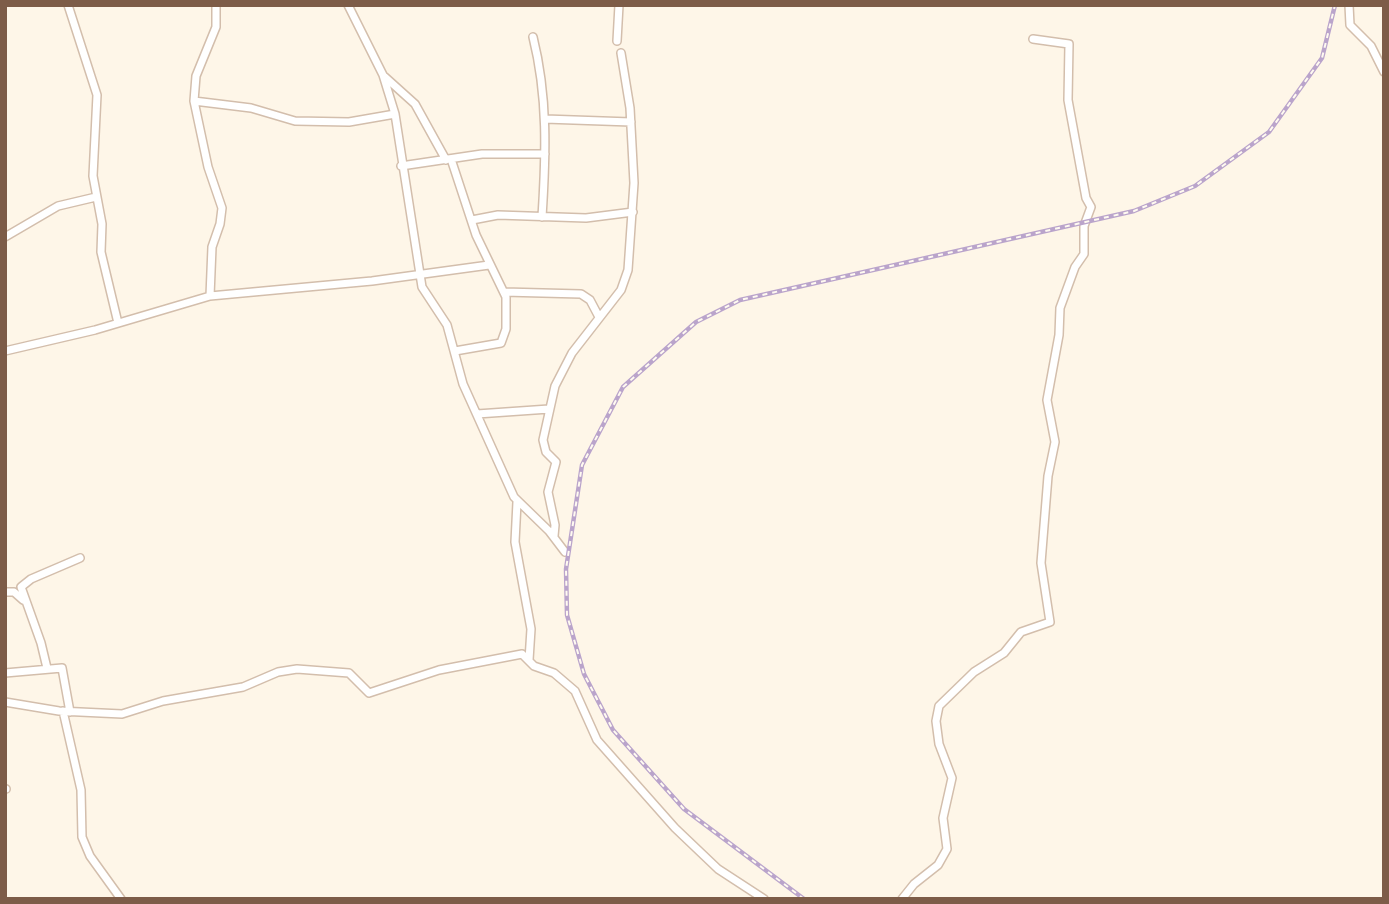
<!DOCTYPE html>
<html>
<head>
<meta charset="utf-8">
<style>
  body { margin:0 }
  #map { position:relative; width:1389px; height:904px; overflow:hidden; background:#fef6e8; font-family:Helvetica,sans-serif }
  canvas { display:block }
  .frame { position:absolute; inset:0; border:7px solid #7d5c48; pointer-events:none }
</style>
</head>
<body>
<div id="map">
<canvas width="1389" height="904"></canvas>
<div class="frame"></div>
</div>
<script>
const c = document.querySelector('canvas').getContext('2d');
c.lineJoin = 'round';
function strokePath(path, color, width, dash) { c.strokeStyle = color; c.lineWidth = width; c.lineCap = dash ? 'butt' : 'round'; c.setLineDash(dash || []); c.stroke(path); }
const minor = new Path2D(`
  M 68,5 L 97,95 L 93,176 L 102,224 L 101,252 L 118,323
  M 348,5 L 383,75 L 395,114 L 422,287 L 447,325 L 463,384 L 514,497 L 549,531 L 565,552
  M 1349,5 L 1350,25 L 1371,46 L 1384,72
  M 533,37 C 548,97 546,155 542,217
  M 617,41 L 619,5
  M 385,77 L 415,104 L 446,160
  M 194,101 L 251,108 L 295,121 L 349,122 L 395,114
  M 545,119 L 631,122
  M 451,159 L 476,235 L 506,297 L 506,329 L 501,343 L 455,351
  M 401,166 L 482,154 L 545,154
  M 472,220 L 498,215 L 586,218 L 633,212
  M 5,237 L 58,206 L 96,197
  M 504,292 L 581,294 L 590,300 L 599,317
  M 210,296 L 212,247 L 220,224 L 222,208 L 208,167 L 194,101 L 196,76 L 216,27 L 216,5
  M 5,351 L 95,330 L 210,296 L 372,281 L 489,265
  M 477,414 L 549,409
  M 517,502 L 515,542 L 531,629 L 529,660
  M 554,536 L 555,525 L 548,492 L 556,462 L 546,452 L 543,440 L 555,386 L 572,353 L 621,290 L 628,270 L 634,183 L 630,108 L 621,53
  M 5,592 L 14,592 L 23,600
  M 47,668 L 41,643 L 21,587 L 31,579 L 80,558
  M 5,673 L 62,668 L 70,712
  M 5,702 L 59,711 L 122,714 L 163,701 L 243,687 L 278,672 L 297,669 L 349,673 L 369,693 L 439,670 L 522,654 L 534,666 L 554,673 L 575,691 L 597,740 L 675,828 L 718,869 L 764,899
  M 63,711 L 81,790 L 82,837 L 90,856 L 121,899
  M 5,789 L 6,789
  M 902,899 L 914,884 L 938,865 L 947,849 L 943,818 L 952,778 L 939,744 L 936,721 L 939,706 L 974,672 L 1004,653 L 1021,632 L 1050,622 L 1041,563 L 1048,476 L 1055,442 L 1047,400 L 1059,335 L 1060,308 L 1075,267 L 1084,254 L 1084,226 L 1091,207 L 1086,198 L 1068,100 L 1069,44 L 1033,39`);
const rail = new Path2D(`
  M 804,899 L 684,809 L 613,730 L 584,674 L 567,615 L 566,569 L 582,465 L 623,387 L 696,322 L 740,300 L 1134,211 L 1195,186 L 1269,132 L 1322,58 L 1335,5`);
strokePath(minor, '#d3beac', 10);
strokePath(minor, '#fff', 7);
strokePath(rail, '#baa4cb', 4.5);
strokePath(rail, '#fffaf1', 2, [5]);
</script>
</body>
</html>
